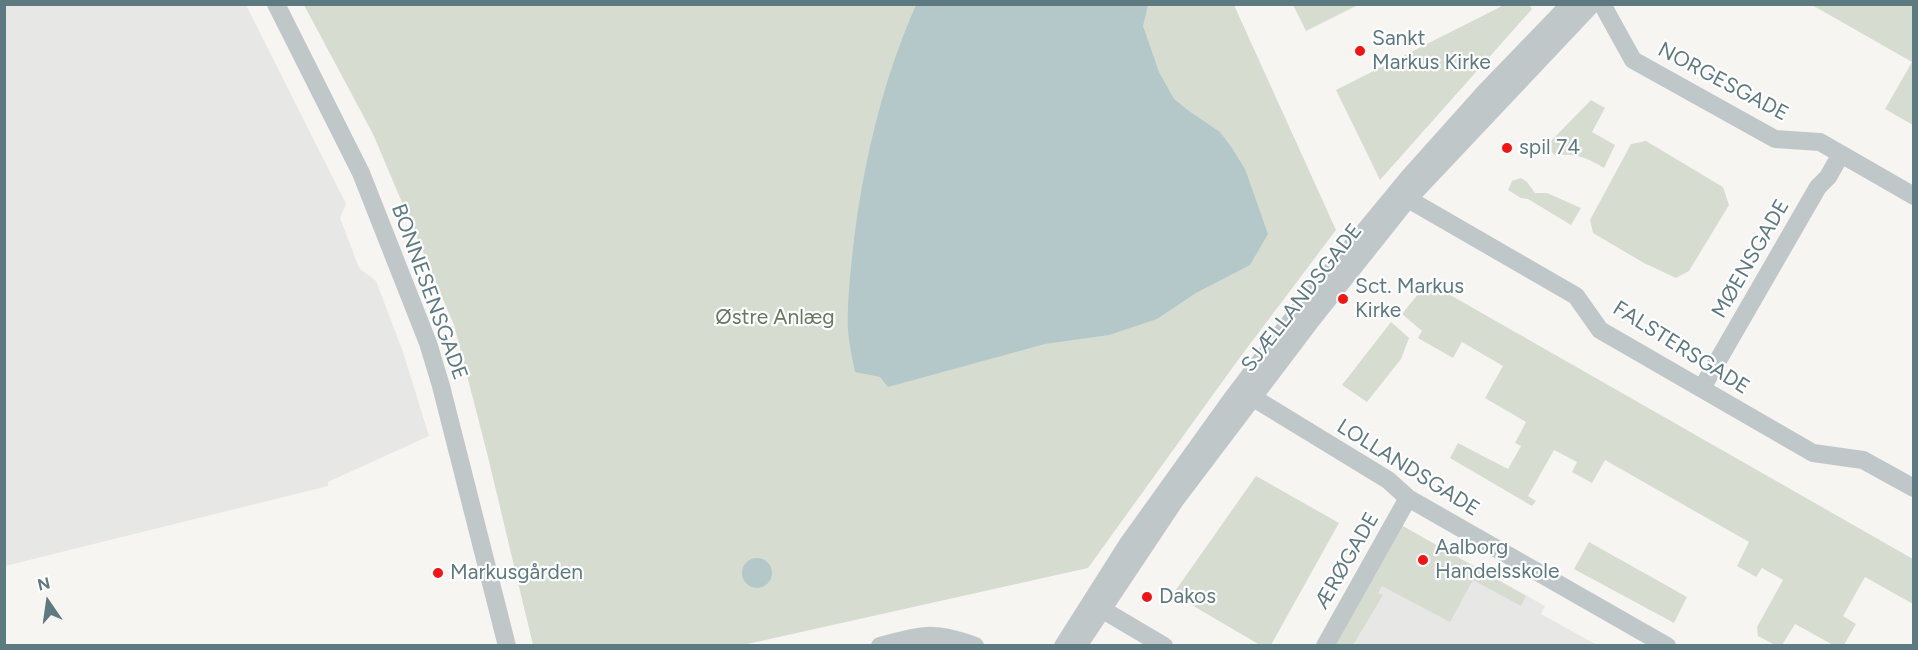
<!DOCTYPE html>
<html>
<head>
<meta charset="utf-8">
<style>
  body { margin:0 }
  #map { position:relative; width:1918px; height:650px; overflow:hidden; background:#f6f5f2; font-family:Figtree,sans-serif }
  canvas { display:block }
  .frame { position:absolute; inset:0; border:6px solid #5e7a81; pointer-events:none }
  .north { position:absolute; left:18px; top:572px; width:60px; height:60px; -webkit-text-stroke:4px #fff; paint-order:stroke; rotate:347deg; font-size:16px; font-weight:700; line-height:24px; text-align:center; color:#5e7a81 }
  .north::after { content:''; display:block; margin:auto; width:21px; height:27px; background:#5e7a81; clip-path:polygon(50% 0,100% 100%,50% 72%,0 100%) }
</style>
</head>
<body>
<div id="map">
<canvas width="1918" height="650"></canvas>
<div class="frame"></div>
<div class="north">N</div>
</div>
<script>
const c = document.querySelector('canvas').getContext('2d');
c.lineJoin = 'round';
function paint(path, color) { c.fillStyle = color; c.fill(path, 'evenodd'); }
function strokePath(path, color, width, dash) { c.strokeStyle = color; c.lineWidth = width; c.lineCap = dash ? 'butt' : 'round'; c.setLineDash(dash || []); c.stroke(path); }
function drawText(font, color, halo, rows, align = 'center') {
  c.font = font + ' Figtree,sans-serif'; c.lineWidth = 4.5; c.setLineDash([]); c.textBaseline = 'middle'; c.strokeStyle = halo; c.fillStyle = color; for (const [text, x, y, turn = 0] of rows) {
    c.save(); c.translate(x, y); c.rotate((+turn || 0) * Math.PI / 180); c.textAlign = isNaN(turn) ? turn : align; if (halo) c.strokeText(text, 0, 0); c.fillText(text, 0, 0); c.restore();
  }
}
const built = new Path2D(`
  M 4,5 L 246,5 L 346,204 L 340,218 L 359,268 L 376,281 L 403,352 L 429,436 L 328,482 L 328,486 L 5,566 Z
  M 1401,525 L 1545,606 L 1541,614 L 1597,645 L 1334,646 Z`);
const green = new Path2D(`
  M 1506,4 L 1529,5 L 1532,9 L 1380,180 L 1336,90 Z
  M 304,5 L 1234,5 L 1336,230 L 1238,360 L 1088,568 L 743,645 L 533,645 L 487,453 L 454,325 L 373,134 Z
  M 1293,5 L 1358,5 L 1306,31 Z
  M 1812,5 L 1913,5 L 1913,125 L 1885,109 L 1912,62 Z
  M 1591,100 L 1605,108 L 1592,132 L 1615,145 L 1604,168 C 1589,159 1574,152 1556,156 L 1546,146 Z
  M 1646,141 L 1723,187 L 1729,205 L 1689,271 L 1676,278 L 1644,263 L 1593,233 L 1590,220 L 1631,144 Z
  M 1521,178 L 1527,182 L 1535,193 L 1547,193 L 1581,208 L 1571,225 L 1528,199 L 1521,198 L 1508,190 L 1512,181 Z
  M 1423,288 L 1445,292 L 1913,559 L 1913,604 L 1865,577 L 1843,616 L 1856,624 L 1844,645 L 1833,645 L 1795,624 L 1782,645 L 1775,645 L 1758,636 L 1757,627 L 1783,580 L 1762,568 L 1756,577 L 1737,566 L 1749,542 L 1605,460 L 1592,483 L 1572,472 L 1577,462 L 1554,450 L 1528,496 L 1536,501 L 1532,506 L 1450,458 L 1458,443 L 1508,469 L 1521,446 L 1515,443 L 1526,422 L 1485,398 L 1503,366 L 1462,342 L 1453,358 L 1418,338 L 1422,331 L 1402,314 Z
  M 1391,322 L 1409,338 L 1401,359 L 1367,402 L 1342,385 Z
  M 1256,476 L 1339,523 L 1271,645 L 1260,645 L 1173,594 Z
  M 1401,525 L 1526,596 L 1521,606 L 1473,580 L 1450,622 L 1382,586 L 1378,593 L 1383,595 L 1353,645 L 1334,646 Z
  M 1589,542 L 1687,597 L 1674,623 L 1574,569 Z`);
const water = new Path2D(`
  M 916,5 L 1148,5 L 1143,26 L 1159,72 L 1174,99 L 1189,111 L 1220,132 L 1232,148 L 1245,169 L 1268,234 L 1250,265 L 1196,293 L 1157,319 L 1109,335 L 1045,344 L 888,387 L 880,377 L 855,372 C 852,358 849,344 848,331 C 847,303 850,276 853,248 C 863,164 882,82 916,5 Z
  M742 573a15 15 0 1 1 30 0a15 15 0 1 1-30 0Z`);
const minor = new Path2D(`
  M 276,4 L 361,173 L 428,343 L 441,386 L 507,646
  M 1602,4 L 1633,60 L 1775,139 L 1820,142 L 1914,196
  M 1408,199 L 1576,296 L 1600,330 L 1813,453 L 1863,460 L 1914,488
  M 1702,388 L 1818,187 L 1828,177 L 1841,154
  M 1252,397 L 1388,480 L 1408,498 L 1667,646
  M 1093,604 L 1164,646
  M 880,646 C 922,635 933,630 975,646
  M 1063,646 L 1127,545 L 1231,400 L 1297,313 L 1409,177 L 1486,91 L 1570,4
  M 1078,646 L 1176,499 L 1310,322 L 1408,199 L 1592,4
  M 1325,646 L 1408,498`);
const markers = [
  [1360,51,6,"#f51414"],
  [1507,148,6,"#f51414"],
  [1343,299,6,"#f51414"],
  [1423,560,6,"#f51414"],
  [438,573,6,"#f51414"],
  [1147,597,6,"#f51414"]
];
const poiNames = [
  ["Sankt",1372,39],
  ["Markus Kirke",1372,63],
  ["spil 74",1519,148],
  ["Sct. Markus",1355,287],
  ["Kirke",1355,311],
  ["Aalborg",1435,548],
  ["Handelsskole",1435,572],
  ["Markusgården",450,573],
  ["Dakos",1159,597]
];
const streetNames = [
  ["NORGESGADE",1723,82,28],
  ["MØENSGADE",1751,259,-60],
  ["BONNESENSGADE",429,292,70],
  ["SJÆLLANDSGADE",1302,298,-52],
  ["FALSTERSGADE",1681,348,32],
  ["LOLLANDSGADE",1408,468,32],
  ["ÆRØGADE",1347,561,-60]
];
const parkNames = [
  ["Østre Anlæg",775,318]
];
paint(built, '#e7e7e6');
paint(green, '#d7dcd1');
paint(water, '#b4c8c9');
strokePath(minor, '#c0c7c9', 18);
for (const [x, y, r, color] of markers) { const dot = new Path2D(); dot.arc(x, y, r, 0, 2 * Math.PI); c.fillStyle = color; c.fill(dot); strokePath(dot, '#fff', 2); }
drawText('21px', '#5e7a81', '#fff', poiNames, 'left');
drawText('21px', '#5e7a81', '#fff', streetNames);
drawText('21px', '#69785e', '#fff', parkNames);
</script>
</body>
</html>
